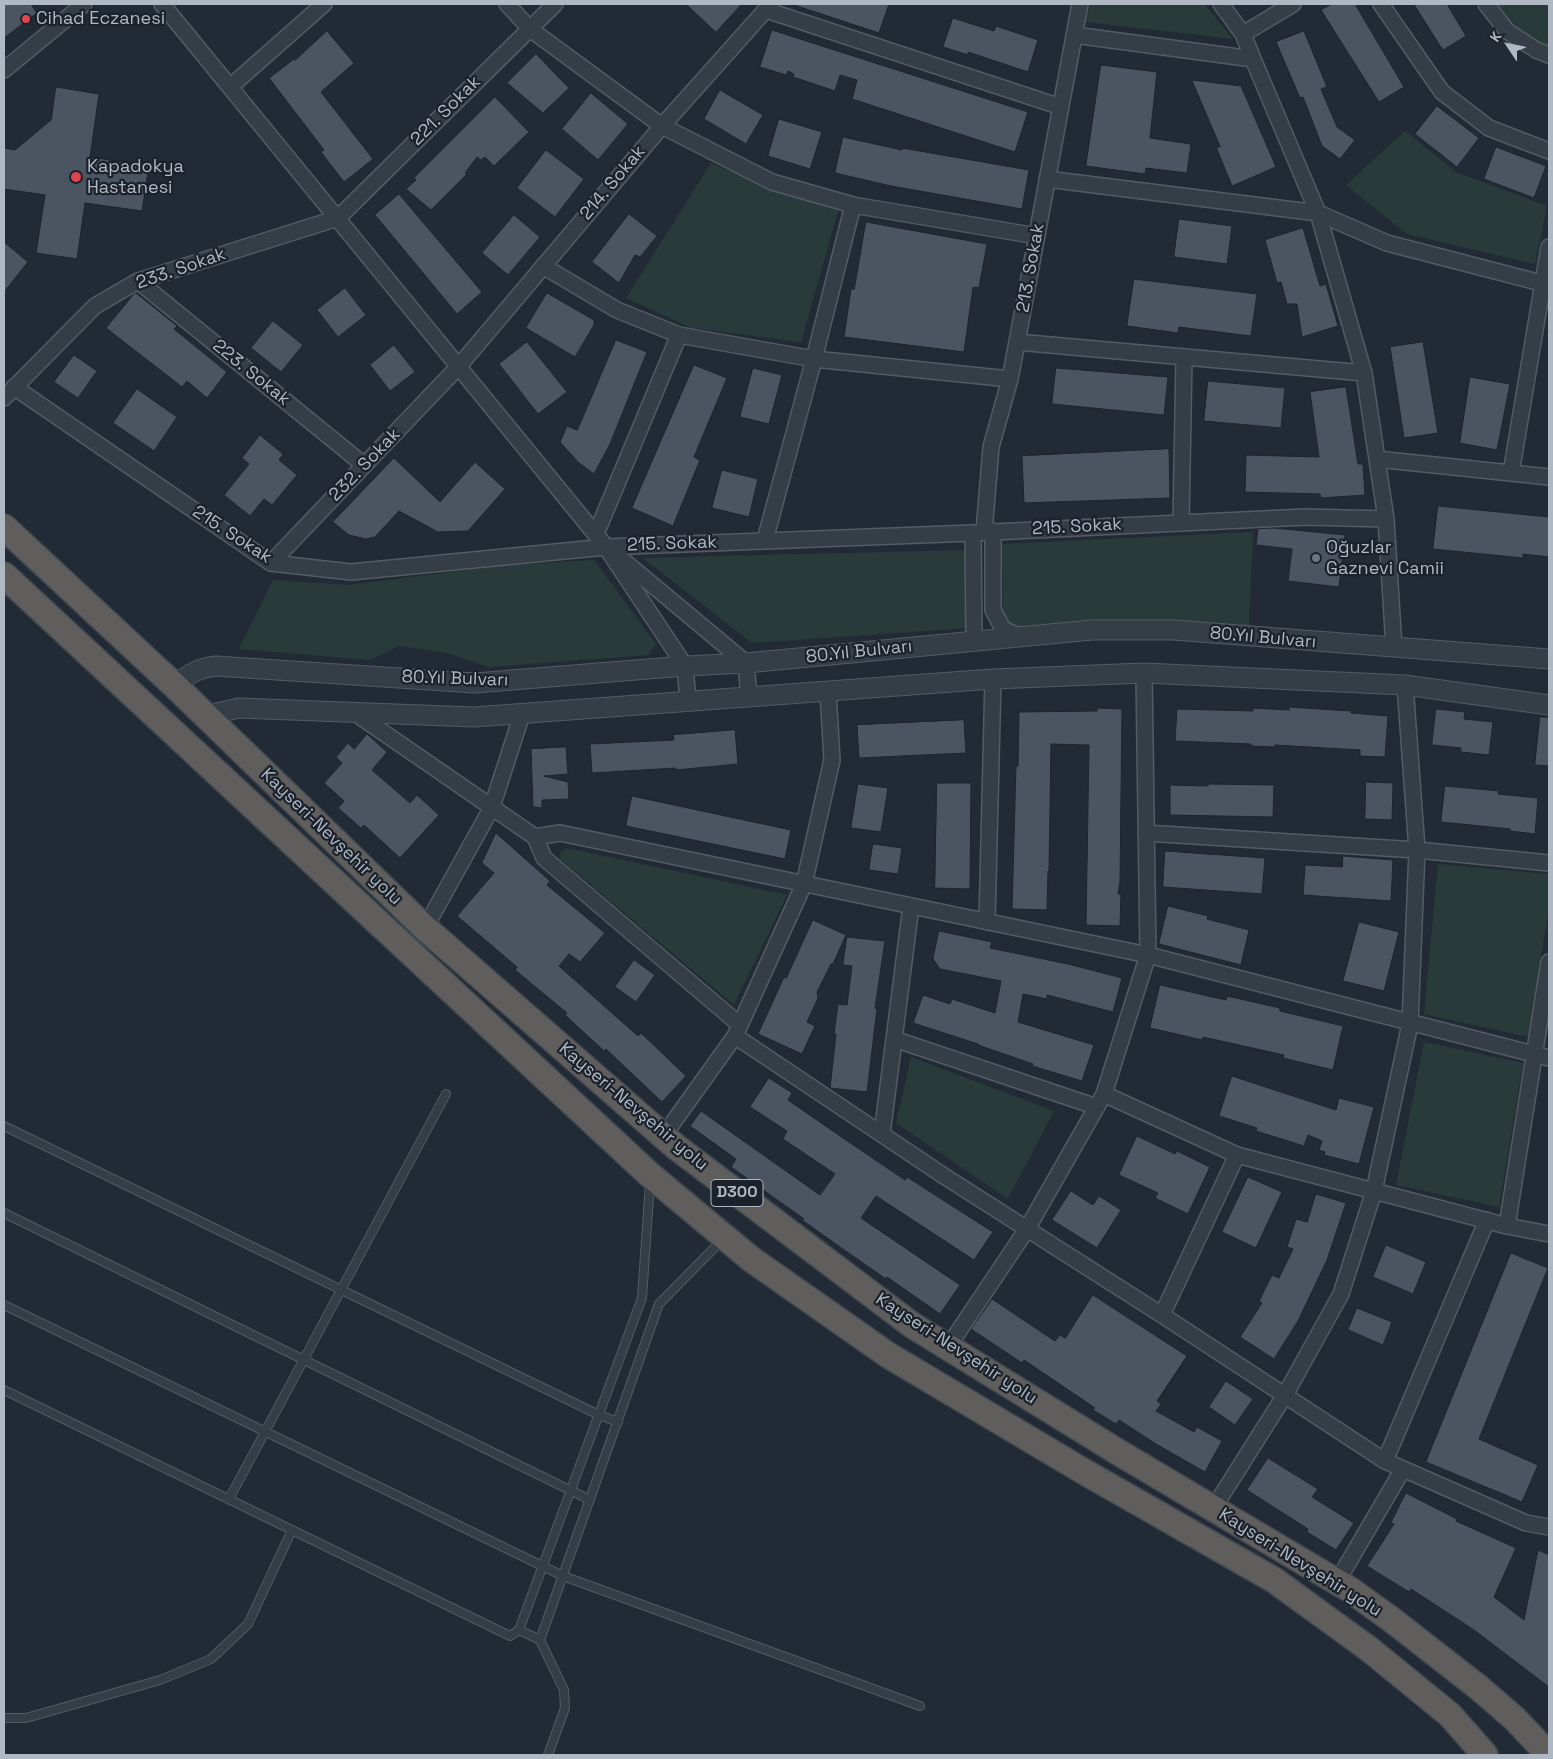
<!DOCTYPE html>
<html>
<head>
<meta charset="utf-8">
<style>
  body { margin:0 }
  #map { position:relative; width:1553px; height:1759px; overflow:hidden; background:#222b35; font-family:"Space Grotesk",sans-serif }
  canvas { display:block }
  .frame { position:absolute; inset:0; border:5px solid #b0b8c3; pointer-events:none }
  .north { position:absolute; left:1483px; top:20px; width:50px; height:50px; -webkit-text-stroke:4px #1b222b; paint-order:stroke; rotate:304deg; font-size:14px; font-weight:700; line-height:20px; text-align:center; color:#b0b8c3 }
  .north::after { content:''; display:block; margin:auto; width:18px; height:22px; background:#b0b8c3; clip-path:polygon(50% 0,100% 100%,50% 72%,0 100%) }
</style>
</head>
<body>
<div id="map">
<canvas width="1553" height="1759"></canvas>
<div class="frame"></div>
<div class="north">K</div>
</div>
<script>
const c = document.querySelector('canvas').getContext('2d');
c.lineJoin = 'round';
function paint(path, color) { c.fillStyle = color; c.fill(path, 'evenodd'); }
function strokePath(path, color, width, dash) { c.strokeStyle = color; c.lineWidth = width; c.lineCap = dash ? 'butt' : 'round'; c.setLineDash(dash || []); c.stroke(path); }
function drawText(font, color, halo, rows, align = 'center') {
  c.font = font + ' "Space Grotesk",sans-serif'; c.lineWidth = 4.5; c.setLineDash([]); c.textBaseline = 'middle'; c.strokeStyle = halo; c.fillStyle = color; for (const [text, x, y, turn = 0] of rows) {
    c.save(); c.translate(x, y); c.rotate((+turn || 0) * Math.PI / 180); c.textAlign = isNaN(turn) ? turn : align; if (halo) c.strokeText(text, 0, 0); c.fillText(text, 0, 0); c.restore();
  }
}
const green = new Path2D(`
  M 1090,4 L 1204,4 L 1233,39 L 1086,22 Z
  M 1495,4 L 1549,4 L 1549,46 L 1528,36 L 1508,22 Z
  M 1405,131 L 1456,172 L 1547,206 L 1535,264 L 1407,234 L 1346,185 Z
  M 711,163 L 778,192 L 839,208 L 801,342 L 691,328 L 626,298 Z
  M 1253,532 L 1249,626 L 1012,627 L 1003,614 L 1002,544 Z
  M 967,550 L 968,628 L 752,643 L 643,558 Z
  M 594,560 L 656,644 L 649,655 L 488,667 L 448,653 L 399,646 L 370,660 L 239,649 L 273,580 L 348,585 L 507,565 Z
  M 567,848 L 787,895 L 734,1005 L 559,858 L 560,852 Z
  M 1438,864 L 1549,874 L 1549,907 L 1528,1037 L 1424,1014 Z
  M 1424,1042 L 1523,1063 L 1499,1207 L 1396,1185 Z
  M 911,1057 L 1054,1111 L 1008,1199 L 896,1123 Z`);
const building = new Path2D(`
  M 4,4 L 31,4 L 37,13 L 4,38 Z
  M 686,4 L 742,4 L 716,32 Z
  M 797,4 L 889,4 L 879,33 L 797,6 Z
  M 1332,4 L 1355,4 L 1404,87 L 1379,102 L 1321,10 Z
  M 1414,4 L 1447,4 L 1466,36 L 1443,50 Z
  M 953,18 L 994,31 L 996,26 L 1038,40 L 1028,72 L 968,52 L 968,55 L 943,47 Z
  M 772,30 L 1028,112 L 1015,152 L 852,99 L 857,80 L 840,75 L 835,91 L 793,77 L 794,74 L 788,71 L 786,75 L 760,67 Z
  M 327,31 L 354,63 L 321,92 L 373,159 L 344,182 L 321,152 L 324,150 L 269,78 L 294,59 L 295,60 Z
  M 1304,31 L 1327,87 L 1321,89 L 1337,127 L 1355,140 L 1340,159 L 1322,146 L 1303,97 L 1300,98 L 1276,42 Z
  M 536,54 L 569,88 L 543,113 L 507,83 Z
  M 1101,65 L 1157,72 L 1150,138 L 1191,144 L 1187,173 L 1146,168 L 1145,174 L 1086,166 Z
  M 1192,80 L 1241,86 L 1276,167 L 1232,186 L 1216,147 L 1220,147 Z
  M 56,87 L 99,94 L 90,157 L 149,166 L 142,211 L 85,203 L 77,259 L 36,253 L 45,195 L 4,189 L 4,148 L 15,150 L 51,120 Z
  M 720,90 L 763,115 L 746,144 L 704,119 Z
  M 591,93 L 628,124 L 598,160 L 562,129 Z
  M 495,97 L 529,132 L 494,166 L 485,157 L 481,160 L 477,157 L 465,173 L 467,174 L 431,210 L 406,189 L 416,180 L 414,178 Z
  M 1437,106 L 1479,138 L 1457,167 L 1415,134 Z
  M 779,119 L 822,132 L 810,169 L 768,156 Z
  M 843,137 L 902,150 L 902,148 L 1029,170 L 1022,209 L 891,186 L 835,173 Z
  M 1496,147 L 1546,166 L 1534,198 L 1484,179 Z
  M 546,150 L 584,179 L 555,217 L 517,188 Z
  M 399,194 L 482,292 L 457,314 L 375,215 Z
  M 629,214 L 657,236 L 640,257 L 635,255 L 619,283 L 592,262 Z
  M 514,215 L 540,237 L 508,275 L 482,253 Z
  M 1179,219 L 1232,226 L 1227,264 L 1174,257 Z
  M 866,222 L 987,244 L 979,288 L 973,287 L 964,352 L 844,337 L 851,289 L 854,289 Z
  M 1303,228 L 1320,286 L 1326,284 L 1338,326 L 1302,337 L 1297,304 L 1287,304 L 1281,282 L 1277,283 L 1265,240 Z
  M 4,242 L 28,262 L 4,292 Z
  M 1134,279 L 1257,294 L 1251,336 L 1179,327 L 1178,333 L 1127,326 Z
  M 345,288 L 366,315 L 338,337 L 317,310 Z
  M 136,293 L 177,326 L 174,329 L 227,372 L 207,398 L 187,381 L 182,387 L 106,328 L 133,295 Z
  M 547,293 L 594,320 L 594,325 L 575,357 L 526,328 Z
  M 273,321 L 303,345 L 281,372 L 251,348 Z
  M 616,340 L 647,352 L 610,444 L 594,474 L 578,462 L 560,442 L 567,426 L 577,430 Z
  M 527,342 L 567,392 L 538,414 L 499,364 Z
  M 1423,342 L 1438,433 L 1404,438 L 1390,347 Z
  M 394,345 L 415,372 L 390,391 L 370,365 Z
  M 74,355 L 97,371 L 78,398 L 54,382 Z
  M 694,365 L 727,378 L 694,457 L 700,460 L 673,526 L 632,508 Z
  M 753,368 L 782,375 L 769,424 L 740,417 Z
  M 1056,368 L 1168,377 L 1164,415 L 1052,404 Z
  M 1470,377 L 1510,384 L 1497,450 L 1460,443 Z
  M 1208,381 L 1285,388 L 1281,428 L 1204,421 Z
  M 1346,387 L 1358,464 L 1363,464 L 1365,495 L 1321,498 L 1320,494 L 1245,492 L 1246,455 L 1319,457 L 1310,392 Z
  M 137,389 L 177,417 L 154,451 L 113,423 Z
  M 260,435 L 283,454 L 279,460 L 297,475 L 272,505 L 264,499 L 250,516 L 224,495 L 249,464 L 242,458 Z
  M 1169,449 L 1170,498 L 1024,503 L 1022,456 Z
  M 394,458 L 440,502 L 475,462 L 505,489 L 468,531 L 438,532 L 399,511 L 375,537 L 366,539 L 349,535 L 333,522 Z
  M 722,470 L 758,479 L 749,517 L 712,508 Z
  M 1438,506 L 1549,517 L 1549,557 L 1523,554 L 1523,558 L 1433,549 Z
  M 1274,528 L 1345,535 L 1339,587 L 1288,581 L 1292,549 L 1256,545 L 1258,529 Z
  M 1289,707 L 1351,711 L 1351,713 L 1388,716 L 1385,757 L 1360,756 L 1360,750 L 1275,745 L 1275,747 L 1251,746 L 1251,744 L 1175,741 L 1177,709 L 1253,711 L 1253,708 L 1289,710 Z
  M 1097,708 L 1122,709 L 1120,882 L 1118,894 L 1121,894 L 1120,926 L 1086,925 L 1089,745 L 1051,744 L 1049,871 L 1048,871 L 1047,910 L 1012,909 L 1016,766 L 1018,766 L 1019,712 L 1097,711 Z
  M 1436,709 L 1465,712 L 1464,719 L 1493,722 L 1489,755 L 1461,752 L 1461,748 L 1432,745 Z
  M 1540,717 L 1549,717 L 1549,766 L 1535,765 Z
  M 964,720 L 966,753 L 859,758 L 857,725 Z
  M 735,730 L 738,764 L 676,770 L 676,768 L 592,773 L 590,744 L 674,740 L 673,735 Z
  M 367,734 L 387,752 L 372,770 L 410,803 L 417,795 L 439,815 L 400,858 L 364,825 L 361,828 L 338,808 L 344,801 L 324,783 L 342,763 L 336,757 L 348,743 L 354,749 Z
  M 566,747 L 568,774 L 544,776 L 568,782 L 569,799 L 542,800 L 542,808 L 533,807 L 531,749 Z
  M 1366,782 L 1393,783 L 1392,820 L 1365,819 Z
  M 937,783 L 971,783 L 970,889 L 935,888 Z
  M 858,784 L 888,788 L 881,832 L 851,828 Z
  M 1208,784 L 1274,785 L 1273,817 L 1170,815 L 1170,785 L 1208,786 Z
  M 1445,786 L 1499,791 L 1498,794 L 1538,798 L 1535,834 L 1510,831 L 1510,829 L 1441,822 Z
  M 632,796 L 791,830 L 785,859 L 626,826 Z
  M 496,833 L 550,881 L 547,885 L 605,933 L 580,962 L 569,954 L 559,966 L 638,1036 L 641,1033 L 686,1076 L 662,1102 L 606,1049 L 604,1051 L 565,1015 L 567,1013 L 515,970 L 517,967 L 457,916 L 494,873 L 482,863 Z
  M 873,844 L 902,848 L 898,874 L 869,870 Z
  M 1165,851 L 1265,858 L 1262,894 L 1163,887 Z
  M 1343,856 L 1393,860 L 1391,901 L 1303,895 L 1305,865 L 1342,867 Z
  M 1168,906 L 1208,916 L 1207,919 L 1249,930 L 1241,965 L 1159,944 Z
  M 813,920 L 846,935 L 833,964 L 831,964 L 817,992 L 818,998 L 807,1022 L 815,1026 L 802,1054 L 758,1034 L 784,977 L 786,978 Z
  M 1359,922 L 1399,932 L 1384,991 L 1343,981 Z
  M 939,931 L 992,942 L 990,948 L 1068,964 L 1122,978 L 1113,1012 L 1047,995 L 1047,999 L 1023,994 L 1018,1022 L 1094,1045 L 1082,1081 L 1032,1066 L 1033,1064 L 978,1045 L 978,1044 L 913,1023 L 923,995 L 950,1004 L 952,999 L 995,1013 L 1001,981 L 940,969 L 933,959 Z
  M 847,937 L 885,941 L 875,1008 L 877,1009 L 867,1092 L 830,1088 L 836,1034 L 834,1034 L 838,1004 L 847,1005 L 852,966 L 843,965 Z
  M 634,960 L 655,975 L 636,1002 L 615,987 Z
  M 1160,985 L 1226,1000 L 1227,996 L 1280,1008 L 1280,1011 L 1343,1026 L 1333,1070 L 1283,1058 L 1284,1055 L 1203,1037 L 1202,1040 L 1150,1028 Z
  M 1232,1076 L 1336,1110 L 1339,1098 L 1374,1107 L 1359,1164 L 1324,1155 L 1325,1152 L 1319,1150 L 1322,1141 L 1308,1135 L 1304,1146 L 1256,1131 L 1257,1128 L 1219,1116 Z
  M 769,1078 L 792,1093 L 788,1100 L 840,1136 L 905,1180 L 907,1177 L 993,1232 L 974,1260 L 876,1196 L 861,1218 L 960,1285 L 940,1314 L 887,1277 L 886,1279 L 840,1247 L 802,1220 L 804,1219 L 731,1167 L 736,1159 L 690,1126 L 701,1111 L 820,1195 L 835,1174 L 783,1139 L 787,1131 L 750,1107 Z
  M 1137,1136 L 1175,1154 L 1177,1151 L 1210,1167 L 1188,1214 L 1155,1198 L 1158,1193 L 1119,1175 Z
  M 1248,1177 L 1282,1192 L 1256,1248 L 1222,1232 Z
  M 1071,1191 L 1093,1205 L 1099,1196 L 1121,1210 L 1097,1248 L 1052,1220 Z
  M 1316,1194 L 1346,1203 L 1327,1260 L 1298,1321 L 1274,1359 L 1240,1337 L 1262,1303 L 1259,1301 L 1272,1275 L 1279,1278 L 1293,1249 L 1287,1247 L 1296,1219 L 1307,1222 Z
  M 1386,1245 L 1426,1262 L 1413,1294 L 1373,1277 Z
  M 1511,1253 L 1548,1268 L 1479,1439 L 1538,1465 L 1522,1502 L 1426,1462 Z
  M 1093,1295 L 1187,1356 L 1157,1401 L 1161,1404 L 1156,1411 L 1194,1432 L 1197,1427 L 1222,1441 L 1205,1472 L 1156,1444 L 1119,1420 L 1116,1424 L 1093,1410 L 1095,1408 L 1024,1360 L 1022,1363 L 971,1329 L 992,1299 L 1055,1341 L 1060,1335 L 1065,1338 Z
  M 1357,1308 L 1392,1322 L 1383,1345 L 1348,1330 Z
  M 1226,1381 L 1253,1399 L 1235,1425 L 1209,1407 Z
  M 1268,1458 L 1318,1489 L 1312,1497 L 1354,1523 L 1336,1550 L 1307,1532 L 1308,1529 L 1247,1490 Z
  M 1406,1493 L 1457,1519 L 1456,1521 L 1516,1548 L 1494,1597 L 1524,1620 L 1538,1550 L 1549,1555 L 1549,1687 L 1474,1630 L 1411,1589 L 1409,1592 L 1367,1566 L 1394,1524 L 1391,1523 Z`);
const service = new Path2D(`
  M 4,1126 L 599,1415 L 618,1422
  M 650,1182 L 642,1298 L 519,1630 L 540,1640 L 659,1304 L 722,1240
  M 4,1213 L 590,1500
  M 4,1305 L 563,1576 L 920,1706
  M 4,1390 L 510,1636 L 519,1630
  M 229,1499 L 446,1094
  M 540,1640 L 564,1690 L 565,1708 L 548,1755
  M 4,1718 L 26,1718 L 160,1680 L 211,1659 L 248,1624 L 292,1530`);
const minor = new Path2D(`
  M 162,4 L 606,547 L 685,666 L 688,701
  M 507,4 L 530,29 L 662,126 L 772,182 L 853,205 L 1037,236
  M 1221,4 L 1243,34 L 1253,59
  M 1381,4 L 1442,92 L 1489,128 L 1549,151
  M 1486,4 L 1507,31 L 1536,50 L 1549,55
  M 766,10 L 1061,107
  M 1243,34 L 1293,4
  M 1074,35 L 1253,59 L 1318,213 L 1364,373 L 1386,519 L 1394,648
  M 4,70 L 84,4
  M 230,87 L 324,4
  M 1047,179 L 1318,213 L 1387,243 L 1549,285
  M 543,266 L 617,310 L 679,335 L 814,359 L 1010,379
  M 138,281 L 364,465
  M 1017,342 L 1364,373
  M 14,387 L 271,563 L 351,572 L 606,547 L 973,533 L 1305,517 L 1386,519
  M 4,398 L 95,306 L 138,281 L 338,218 L 555,4
  M 1377,459 L 1549,477
  M 1511,473 L 1549,247
  M 1181,523 L 1184,357
  M 993,531 L 993,610 L 1003,629 L 1020,637
  M 984,532 L 991,447 L 1010,379 L 1017,342 L 1080,4
  M 973,533 L 974,640
  M 596,534 L 679,335
  M 765,540 L 814,359 L 853,205
  M 619,557 L 746,663 L 749,698
  M 271,563 L 459,366 L 662,126 L 771,4
  M 355,713 L 535,837 L 560,833 L 1148,955 L 1549,1058
  M 1146,833 L 1417,850 L 1549,863
  M 535,837 L 544,858 L 740,1025
  M 987,922 L 993,679
  M 425,928 L 492,807 L 522,714
  M 735,1036 L 944,1176 L 1162,1315 L 1385,1461 L 1526,1523 L 1549,1527
  M 894,1039 L 1097,1107
  M 1104,1094 L 1237,1155 L 1507,1226 L 1549,1234
  M 882,1134 L 911,906
  M 664,1135 L 735,1036 L 804,884 L 832,760 L 828,691
  M 1507,1226 L 1549,962
  M 1162,1315 L 1237,1155
  M 948,1347 L 1027,1229 L 1104,1094 L 1148,955 L 1144,673
  M 1385,1461 L 1487,1220
  M 1213,1509 L 1285,1395 L 1341,1294 L 1374,1191 L 1410,1024 L 1417,850 L 1405,685
  M 1337,1582 L 1403,1469`);
const tertiary = new Path2D(`
  M 175,686 C 188,674 198,668 216,666 L 475,683 L 685,666 L 746,663 L 1092,630 L 1174,630 L 1549,659
  M 208,719 L 217,713 L 239,708 L 474,717 L 993,679 L 1144,673 L 1405,685 L 1549,705`);
const trunk = new Path2D(`
  M 4,527 L 175,686 L 425,928 L 676,1147 L 912,1325 L 1118,1452 L 1349,1589 L 1392,1620 L 1478,1687 L 1515,1719 L 1549,1755
  M 4,575 L 650,1175 L 751,1259 L 888,1355 L 1083,1471 L 1274,1580 L 1369,1649 L 1450,1715 L 1485,1755`);
const markers = [
  [26,19,5,"#e0444e"],
  [76,177,6,"#e0444e"],
  [1316,558,5,"#6b7280"]
];
const shields = [
  [737,1193,52]
];
const shieldNames = [
  ["D300",737,1193]
];
const poiNames = [
  ["Cihad Eczanesi",36,19],
  ["Kapadokya",87,167],
  ["Hastanesi",87,188],
  ["Oğuzlar",1326,548],
  ["Gaznevi Camii",1326,569]
];
const streetNames = [
  ["221. Sokak",446,111,-45],
  ["214. Sokak",613,183,-50],
  ["213. Sokak",1031,268,-80],
  ["233. Sokak",181,269,-19],
  ["223. Sokak",251,373,39],
  ["232. Sokak",365,465,-46],
  ["215. Sokak",1077,527,-3],
  ["215. Sokak",232,535,33],
  ["215. Sokak",672,544,-2],
  ["80.Yıl Bulvarı",1263,638,5],
  ["80.Yıl Bulvarı",859,652,-6],
  ["80.Yıl Bulvarı",455,679,2],
  ["Kayseri-Nevşehir yolu",331,837,44],
  ["Kayseri-Nevşehir yolu",633,1107,40],
  ["Kayseri-Nevşehir yolu",956,1349,33],
  ["Kayseri-Nevşehir yolu",1300,1563,32]
];
paint(green, '#283b3a');
paint(building, '#4b5561');
strokePath(building, '#1d242d', 1);
strokePath(service, '#535b64', 10);
strokePath(minor, '#535b64', 18);
strokePath(tertiary, '#535b64', 21);
strokePath(trunk, '#404851', 28);
strokePath(service, '#353d46', 8);
strokePath(minor, '#353d46', 15);
strokePath(tertiary, '#353d46', 19);
strokePath(trunk, '#5f5e5c', 25);
for (const [x, y, r, color] of markers) { const dot = new Path2D(); dot.arc(x, y, r, 0, 2 * Math.PI); c.fillStyle = color; c.fill(dot); strokePath(dot, '#1b222b', 2); }
for (const [x, y, w] of shields) { const box = new Path2D(); box.roundRect(x - w / 2, y - 13.5, w, 27, 4); c.fillStyle = '#1b222b'; c.fill(box); strokePath(box, '#b0b8c3', 1); }
drawText('bold 16px', '#b0b8c3', null, shieldNames);
drawText('18px', '#b0b8c3', '#1b222b', poiNames, 'left');
drawText('18px', '#b0b8c3', '#1b222b', streetNames);
</script>
</body>
</html>
